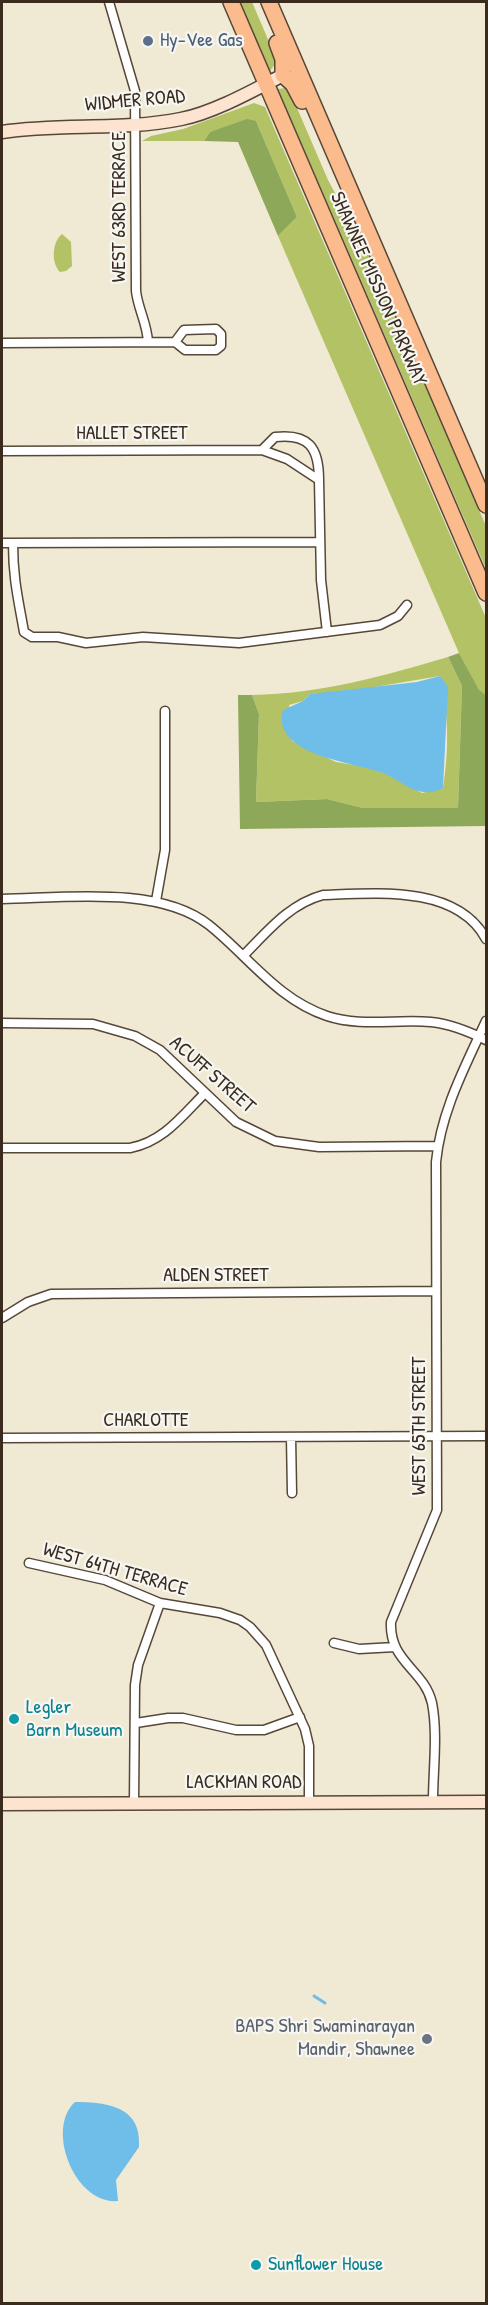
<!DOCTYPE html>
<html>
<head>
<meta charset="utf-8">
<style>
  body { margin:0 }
  #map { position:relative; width:488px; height:2305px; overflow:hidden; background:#f0e9d4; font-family:"Patrick Hand",sans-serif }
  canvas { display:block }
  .frame { position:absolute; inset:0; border:3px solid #3b2a1e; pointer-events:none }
</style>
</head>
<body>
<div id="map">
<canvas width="488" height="2305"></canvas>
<div class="frame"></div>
</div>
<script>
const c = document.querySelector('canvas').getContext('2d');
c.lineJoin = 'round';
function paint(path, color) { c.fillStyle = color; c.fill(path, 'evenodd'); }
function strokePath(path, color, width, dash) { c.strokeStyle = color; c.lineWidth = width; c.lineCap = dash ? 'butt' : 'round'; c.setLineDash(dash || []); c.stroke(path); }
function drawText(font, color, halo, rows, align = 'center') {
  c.font = font + ' "Patrick Hand",sans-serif'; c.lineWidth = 4.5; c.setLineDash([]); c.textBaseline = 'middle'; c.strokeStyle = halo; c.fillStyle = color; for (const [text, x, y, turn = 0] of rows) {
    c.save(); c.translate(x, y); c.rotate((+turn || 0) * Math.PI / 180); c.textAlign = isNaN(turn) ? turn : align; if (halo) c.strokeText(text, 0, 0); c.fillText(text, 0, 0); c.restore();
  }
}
const green = new Path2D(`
  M 240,2 L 252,2 L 273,51 L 275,64 L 270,71 Z
  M 285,88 L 291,94 L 328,180 L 370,258 L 486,526 L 486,569 L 278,89 Z
  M 254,103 L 265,107 L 486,618 L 486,695 L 479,691 L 459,653 L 278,236 L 297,217 L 256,121 L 210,132 L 204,141 L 142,141 L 151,136 L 183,129 Z
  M 62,234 L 71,242 L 72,266 L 66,271 L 60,272 C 51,263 52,242 62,234 Z
  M 448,657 L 462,686 L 458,808 L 363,808 L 327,799 L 256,802 L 259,714 L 252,695 C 320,694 384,676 448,657 ZM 440,676 C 449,714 449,749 443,788 L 422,793 L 392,776 L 366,767 L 336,762 L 292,741 L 289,705 L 303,701 L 310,694 L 345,692 Z`);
const forest = new Path2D(`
  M 247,119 L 256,121 L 297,217 L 278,236 L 238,142 L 204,141 L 210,132 Z
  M 459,653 L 479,690 L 486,695 L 486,826 L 240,829 L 238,695 L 252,695 L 259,714 L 256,802 L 327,799 L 363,808 L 458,808 L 462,686 L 448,657 Z`);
const water = new Path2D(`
  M 440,676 L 448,687 L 443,788 C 416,801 404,780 380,772 C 352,762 271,755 283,710 L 303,701 L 310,694 L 417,682 Z
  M 75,2102 C 108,2102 142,2107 139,2147 L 116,2180 L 118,2201 C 75,2205 45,2129 75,2102 Z`);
const stream = new Path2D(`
  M 314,1996 L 325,2003`);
const street = new Path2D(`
  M 109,2 L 135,91 L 136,291 C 138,309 147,323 148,342
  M 2,343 L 175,342 L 185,350 L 216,350 L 221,346 L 221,334 L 216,329 L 184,330 L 175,342
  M 262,450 L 275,437 C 309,433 319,448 319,480
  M 2,451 L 262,450 L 287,459 L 319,480 L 321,580 L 327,632
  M 2,543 L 320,542
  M 13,543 C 13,578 18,598 24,632 L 32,637 L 58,637 L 86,643 L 143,637 L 239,643 L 380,625 L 398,616 L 407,605
  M 2,899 C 63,898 159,885 209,925 C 249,957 277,999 327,1016 C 360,1027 396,1019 431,1022 C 451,1024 468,1031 486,1040
  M 156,901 L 165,850 L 165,711
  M 243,956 C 267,932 289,904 323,895 C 377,893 457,885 486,939
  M 2,1023 L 93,1024 L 135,1036 L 160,1050 L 236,1122 L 275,1141 L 319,1147 L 437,1146
  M 2,1148 L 130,1148 C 163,1142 182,1116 205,1093
  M 2,1318 L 28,1302 L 51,1294 L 436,1291
  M 291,1437 L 292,1493
  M 2,1438 L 486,1436
  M 29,1563 L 105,1580 L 160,1603 L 220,1613 L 240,1620 L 250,1627 L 266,1645 L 305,1729 L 309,1746 L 309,1803
  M 334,1643 L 359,1649 L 395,1647
  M 136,1723 L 168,1718 L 183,1718 L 236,1730 L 264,1730 L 300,1717
  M 433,1801 C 433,1770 438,1734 432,1703 C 424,1669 389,1662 391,1622 L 437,1510 L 436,1162 C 441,1111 465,1067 486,1021
  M 134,1803 L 135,1685 L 138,1665 L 160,1603`);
const secondary = new Path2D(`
  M 2,132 C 61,123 122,131 181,119 C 213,113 254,90 283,75
  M 2,1804 L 486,1802`);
const highway = new Path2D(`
  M 231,2 L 486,593
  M 269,2 L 486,505
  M 277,43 L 283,59 L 283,75 L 293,84 L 302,101`);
const markers = [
  [148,41,6,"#5c6f8a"],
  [14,1719,6,"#0f9aa8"],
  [427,2039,6,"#6b7280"],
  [256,2265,6,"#0f9aa8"]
];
const serviceNames = [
  ["Hy-Vee Gas",160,41]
];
const streetNames = [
  ["WIDMER ROAD",135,101,-5],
  ["WEST 63RD TERRACE",120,207,-90],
  ["SHAWNEE MISSION PARKWAY",378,289,66],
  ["HALLET STREET",132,434],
  ["ACUFF STREET",212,1075,41],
  ["ALDEN STREET",216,1276],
  ["CHARLOTTE",146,1421],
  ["WEST 65TH STREET",420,1426,-90],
  ["WEST 64TH TERRACE",115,1570,16],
  ["LACKMAN ROAD",244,1783]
];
const cultureNames = [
  ["Legler",26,1708],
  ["Barn Museum",26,1731],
  ["Sunflower House",268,2265]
];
const worshipNames = [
  ["BAPS Shri Swaminarayan",415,2027],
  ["Mandir, Shawnee",415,2050]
];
paint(green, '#b3c265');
paint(forest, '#8ea85a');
paint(water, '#6fbde9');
strokePath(stream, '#6fbde9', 3);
strokePath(street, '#564739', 11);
strokePath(secondary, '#564739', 15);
strokePath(highway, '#564739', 18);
strokePath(street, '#fff', 8);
strokePath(secondary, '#fde4d1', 12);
strokePath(highway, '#fbbb8c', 15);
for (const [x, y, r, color] of markers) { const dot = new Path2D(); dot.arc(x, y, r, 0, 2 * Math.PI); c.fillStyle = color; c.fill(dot); strokePath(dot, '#f6f6f2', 2); }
drawText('20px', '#4e5e75', '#f6f6f2', serviceNames, 'left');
drawText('20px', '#3b2a1e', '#f6f6f2', streetNames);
drawText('20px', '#0d838f', '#f6f6f2', cultureNames, 'left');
drawText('20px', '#5b616d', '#f6f6f2', worshipNames, 'right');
</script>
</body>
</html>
